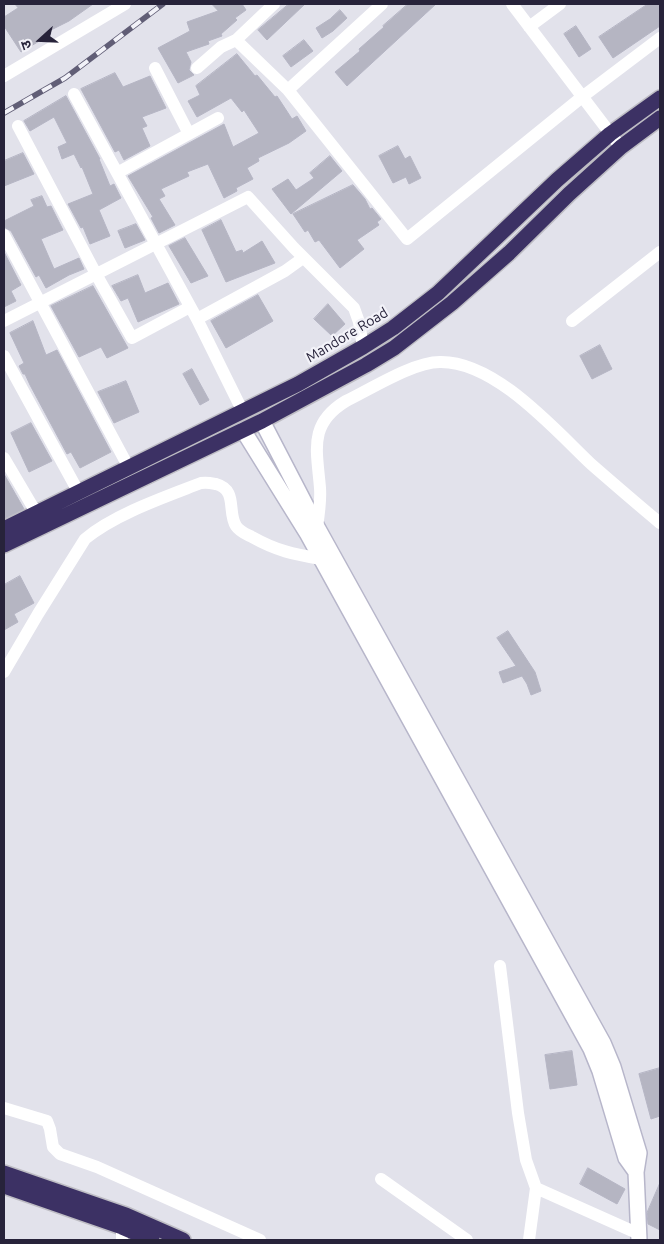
<!DOCTYPE html>
<html>
<head>
<meta charset="utf-8">
<style>
  body { margin:0 }
  #map { position:relative; width:664px; height:1244px; overflow:hidden; background:#e2e2eb; font-family:Ubuntu,"Noto Sans Devanagari",sans-serif }
  canvas { display:block }
  .frame { position:absolute; inset:0; border:5px solid #27233a; pointer-events:none }
  .north { position:absolute; left:15px; top:15px; width:50px; height:50px; -webkit-text-stroke:4px #f2f2f8; paint-order:stroke; rotate:250deg; font-size:14px; font-weight:700; line-height:20px; text-align:center; color:#27233a }
  .north::after { content:''; display:block; margin:auto; width:18px; height:22px; background:#27233a; clip-path:polygon(50% 0,100% 100%,50% 72%,0 100%) }
</style>
</head>
<body>
<div id="map">
<canvas width="664" height="1244"></canvas>
<div class="frame"></div>
<div class="north">उ</div>
</div>
<script>
const c = document.querySelector('canvas').getContext('2d');
c.lineJoin = 'round';
function paint(path, color) { c.fillStyle = color; c.fill(path, 'evenodd'); }
function strokePath(path, color, width, dash) { c.strokeStyle = color; c.lineWidth = width; c.lineCap = dash ? 'butt' : 'round'; c.setLineDash(dash || []); c.stroke(path); }
function drawText(font, color, halo, rows, align = 'center') {
  c.font = font + ' Ubuntu,sans-serif'; c.lineWidth = 4.5; c.setLineDash([]); c.textBaseline = 'middle'; c.strokeStyle = halo; c.fillStyle = color; for (const [text, x, y, turn = 0] of rows) {
    c.save(); c.translate(x, y); c.rotate((+turn || 0) * Math.PI / 180); c.textAlign = isNaN(turn) ? turn : align; if (halo) c.strokeText(text, 0, 0); c.fillText(text, 0, 0); c.restore();
  }
}
const building = new Path2D(`
  M 15,4 L 93,4 L 69,21 L 49,31 L 51,34 L 21,52 L 4,26 L 4,17 L 18,8 Z
  M 212,4 L 242,4 L 246,10 L 235,18 L 237,20 L 221,34 L 222,36 L 208,41 L 209,44 L 186,52 L 191,62 L 189,70 L 194,75 L 178,83 L 158,48 L 190,31 L 187,22 L 218,11 Z
  M 289,4 L 305,4 L 267,40 L 258,30 Z
  M 408,4 L 436,4 L 347,86 L 335,72 L 360,51 L 359,49 L 384,27 L 383,26 Z
  M 648,4 L 660,4 L 660,26 L 613,58 L 599,37 Z
  M 340,10 L 347,18 L 333,31 L 322,38 L 316,28 L 330,19 Z
  M 576,26 L 591,49 L 579,57 L 564,34 Z
  M 304,40 L 313,51 L 291,67 L 283,56 Z
  M 237,54 L 255,76 L 257,75 L 275,97 L 277,96 L 292,119 L 297,116 L 306,131 L 289,143 L 258,158 L 259,161 L 247,168 L 253,179 L 236,188 L 237,191 L 224,198 L 208,164 L 187,172 L 189,176 L 161,189 L 165,196 L 159,199 L 175,225 L 159,233 L 151,218 L 153,217 L 128,176 L 224,124 L 233,147 L 259,133 L 244,110 L 242,112 L 231,98 L 197,117 L 188,101 L 200,95 L 196,86 Z
  M 115,73 L 123,87 L 150,76 L 166,108 L 142,117 L 147,126 L 142,128 L 150,146 L 124,160 L 119,150 L 115,152 L 81,89 Z
  M 66,96 L 100,159 L 99,159 L 110,186 L 114,184 L 121,198 L 99,210 L 110,236 L 90,244 L 83,227 L 81,228 L 68,204 L 93,194 L 82,167 L 81,168 L 74,154 L 62,159 L 58,147 L 67,143 L 54,117 L 30,131 L 24,121 Z
  M 398,146 L 405,159 L 410,156 L 421,178 L 409,184 L 406,177 L 393,183 L 379,156 Z
  M 23,153 L 34,174 L 4,186 L 4,161 Z
  M 330,156 L 342,171 L 291,214 L 272,189 L 288,179 L 296,190 L 314,178 L 310,173 Z
  M 353,185 L 365,199 L 370,209 L 372,208 L 381,219 L 377,222 L 379,225 L 357,240 L 364,249 L 340,268 L 319,240 L 315,242 L 308,230 L 305,232 L 293,214 Z
  M 42,196 L 47,207 L 51,206 L 63,230 L 41,239 L 54,269 L 79,258 L 84,269 L 69,275 L 46,288 L 39,275 L 36,277 L 11,231 L 4,227 L 4,221 L 34,206 L 31,200 Z
  M 221,220 L 236,252 L 242,250 L 243,253 L 262,241 L 275,263 L 226,282 L 202,230 Z
  M 136,224 L 145,240 L 125,248 L 118,231 Z
  M 185,238 L 208,276 L 191,283 L 169,246 Z
  M 4,252 L 21,285 L 11,291 L 16,301 L 4,307 Z
  M 138,275 L 145,293 L 168,283 L 179,304 L 138,322 L 128,298 L 121,301 L 112,286 Z
  M 93,286 L 128,348 L 107,358 L 101,347 L 79,357 L 51,306 Z
  M 258,295 L 273,321 L 226,348 L 211,321 Z
  M 328,304 L 345,324 L 332,336 L 314,319 Z
  M 33,321 L 46,355 L 57,350 L 111,452 L 80,468 L 71,452 L 67,454 L 30,385 L 25,374 L 23,374 L 19,366 L 24,363 L 10,333 Z
  M 600,345 L 612,369 L 592,379 L 580,356 Z
  M 192,369 L 209,400 L 200,405 L 183,374 Z
  M 126,381 L 139,412 L 114,423 L 98,392 Z
  M 31,423 L 52,461 L 29,472 L 11,433 Z
  M 4,474 L 24,509 L 4,519 Z
  M 20,576 L 34,603 L 14,614 L 18,622 L 4,630 L 4,585 Z
  M 508,631 L 535,672 L 541,691 L 531,695 L 527,684 L 522,676 L 503,683 L 499,672 L 516,666 L 497,638 Z
  M 572,1051 L 577,1085 L 550,1089 L 545,1055 Z
  M 660,1068 L 660,1116 L 651,1119 L 639,1074 Z
  M 588,1168 L 625,1189 L 617,1204 L 580,1184 Z
  M 660,1183 L 660,1230 L 648,1224 L 647,1213 Z`);
const street = new Path2D(`
  M 274,4 L 236,40 L 288,90
  M 382,4 L 288,90 L 407,239 L 582,97 L 660,38
  M 512,4 L 616,141
  M 529,27 L 560,4
  M 155,68 L 189,134
  M 197,68 L 221,47 L 236,40
  M 4,76 L 125,4
  M 74,94 L 197,319 L 243,412
  M 18,126 L 96,274 L 132,338 L 190,307
  M 117,173 L 218,118
  M 4,235 L 129,468
  M 197,319 L 285,271 L 303,258
  M 4,321 L 248,197 L 294,248 L 354,308 L 359,322 L 363,347
  M 572,321 L 660,252
  M 4,356 L 79,493
  M 4,458 L 37,514
  M 317,527 C 319,514 321,501 320,488 C 317,450 308,424 346,401 C 371,389 413,362 440,362 C 495,361 554,429 591,464 C 614,484 637,504 660,523
  M 4,672 L 38,614 L 85,539 C 115,514 165,497 201,483 C 207,482 211,483 216,484 C 238,490 227,512 236,526 C 240,532 246,534 252,537 C 277,551 293,554 321,559
  M 500,966 L 518,1113 L 526,1160 L 536,1188 L 639,1234
  M 4,1108 L 47,1121 L 50,1129 L 53,1147 L 60,1154 L 97,1167 L 260,1240
  M 381,1179 L 467,1240
  M 122,1227 L 122,1240
  M 529,1240 L 536,1188`);
const secondary = new Path2D(`
  M 262,421 L 317,527 L 603,1043 L 613,1067 L 639,1153 L 636,1172 L 639,1240
  M 243,430 L 307,533 L 591,1049 L 600,1071 L 626,1158 L 636,1172`);
const highway = new Path2D(`
  M 4,529 L 298,384 L 363,347 L 393,328 L 438,293 L 557,180 L 610,134 L 660,98
  M 4,545 L 262,421 L 366,365 L 394,348 L 452,303 L 509,253 L 569,194 L 621,147 L 660,118
  M 4,1173 L 126,1215 L 183,1240
  M 4,1186 L 122,1227 L 152,1240`);
const rail = new Path2D(`
  M 4,113 L 65,78 L 163,4`);
const streetNames = [
  ["Mandore Road",347,335,-31]
];
paint(building, '#b5b5c2');
strokePath(building, '#b5b5c4', 1);
strokePath(secondary, '#b7b6ca', 18);
strokePath(highway, '#bebdc4', 18);
strokePath(street, '#fff', 12);
strokePath(secondary, '#fff', 15);
strokePath(highway, '#3c3164', 15);
strokePath(rail, '#615e76', 5.5);
strokePath(rail, '#f2f2f8', 4, [11]);
drawText('14px', '#27233a', '#f2f2f8', streetNames);
</script>
</body>
</html>
